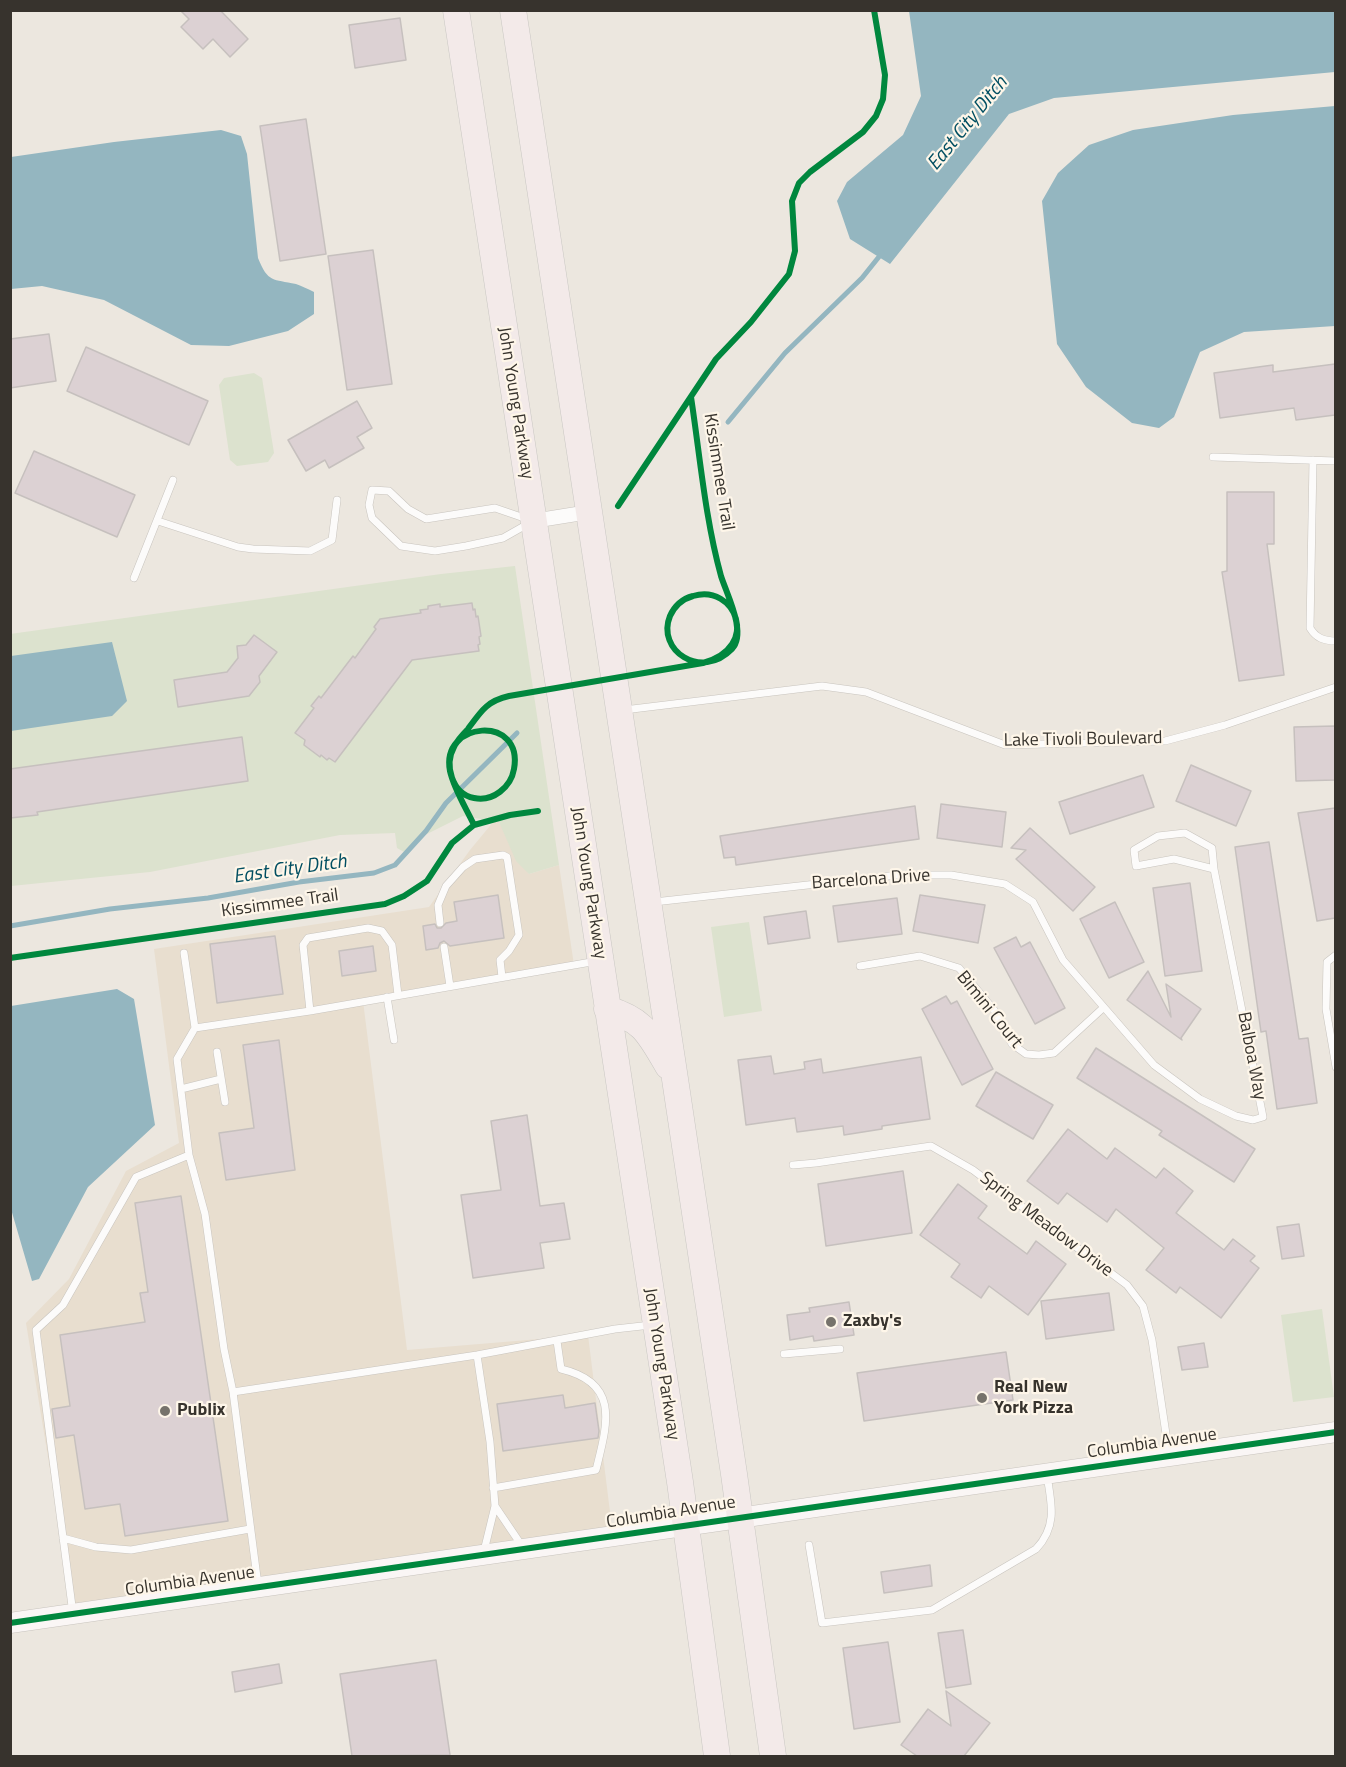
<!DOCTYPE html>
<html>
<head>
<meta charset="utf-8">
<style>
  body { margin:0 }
  #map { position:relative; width:1346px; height:1767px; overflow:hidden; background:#ece7df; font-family:"Titillium Web",sans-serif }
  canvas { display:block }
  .frame { position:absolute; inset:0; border:12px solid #37332d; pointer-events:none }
</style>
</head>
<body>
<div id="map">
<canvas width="1346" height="1767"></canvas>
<div class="frame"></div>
</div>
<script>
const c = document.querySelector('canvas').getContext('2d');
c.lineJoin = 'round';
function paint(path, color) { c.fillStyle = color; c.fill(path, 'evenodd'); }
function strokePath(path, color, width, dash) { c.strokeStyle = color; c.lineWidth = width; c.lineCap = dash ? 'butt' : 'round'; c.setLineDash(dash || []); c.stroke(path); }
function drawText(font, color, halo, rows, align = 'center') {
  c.font = font + ' "Titillium Web",sans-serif'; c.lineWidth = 4.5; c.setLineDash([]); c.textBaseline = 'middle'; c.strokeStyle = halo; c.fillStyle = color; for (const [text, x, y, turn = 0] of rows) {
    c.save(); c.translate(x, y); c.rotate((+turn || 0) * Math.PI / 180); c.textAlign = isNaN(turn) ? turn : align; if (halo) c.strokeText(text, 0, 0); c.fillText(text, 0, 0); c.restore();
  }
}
const built = new Path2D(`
  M 494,821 L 499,822 L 529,874 L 559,865 L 574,965 L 363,1001 L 407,1350 L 588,1335 L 612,1528 L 72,1604 L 26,1323 L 69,1279 L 126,1171 L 179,1143 L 154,949 L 429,907 L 470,850 Z`);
const green = new Path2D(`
  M 254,373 L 262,378 L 274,453 L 268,462 L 237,466 L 230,460 L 219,385 L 224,378 Z
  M 515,566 L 559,865 L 529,874 L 516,861 L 499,822 L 463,816 L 425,835 L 406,853 L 397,848 L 395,833 L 340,835 L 150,872 L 11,886 L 10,634 L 441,574 Z
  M 749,922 L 762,1011 L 724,1017 L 711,927 Z
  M 1322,1309 L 1334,1397 L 1293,1402 L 1281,1315 Z`);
const water = new Path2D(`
  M 909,11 L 1335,11 L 1335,72 L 1054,98 L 1009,114 L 890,264 L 850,239 L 837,201 L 847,182 L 903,135 L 921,96 Z
  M 1335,106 L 1335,326 L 1244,332 L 1200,352 L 1174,417 L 1159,428 L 1132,423 L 1086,387 L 1057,344 L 1042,201 L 1058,173 L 1089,145 L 1133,130 L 1233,115 Z
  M 221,130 L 241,136 L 247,154 L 258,258 C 268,283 273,279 296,284 C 302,286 308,289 314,292 L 314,314 L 288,331 L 229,346 L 191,345 L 104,300 L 42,286 L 11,289 L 11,157 L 114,142 Z
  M 112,642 L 127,701 L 112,716 L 11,731 L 11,656 Z
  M 117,989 L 134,999 L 155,1125 L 88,1187 L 39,1279 L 32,1281 L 11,1209 L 11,1006 Z`);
const stream = new Path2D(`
  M 728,422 L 785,353 L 862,278 L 882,253
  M 10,926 L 110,909 L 208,898 L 299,882 L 374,873 L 395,865 L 426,831 L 446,803 L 517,733`);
const building = new Path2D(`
  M 180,10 L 220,10 L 248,39 L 230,57 L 213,39 L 203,49 L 181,27 L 189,19 Z
  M 400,18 L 406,60 L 355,68 L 349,25 Z
  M 306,119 L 326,254 L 280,261 L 260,126 Z
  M 373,250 L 392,384 L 347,390 L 328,256 Z
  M 49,334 L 56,381 L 10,388 L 10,339 Z
  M 86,347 L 208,401 L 189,445 L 67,391 Z
  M 1335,364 L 1335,415 L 1296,420 L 1294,408 L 1220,418 L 1214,373 L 1273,365 L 1273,372 Z
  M 357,401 L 372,428 L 357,437 L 364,448 L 329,468 L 325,460 L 306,471 L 288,440 Z
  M 34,451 L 135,495 L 117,537 L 15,493 Z
  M 1227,492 L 1274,492 L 1274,544 L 1267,544 L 1284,675 L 1239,681 L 1222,572 L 1227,571 Z
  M 472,603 L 473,610 L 475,609 L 476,617 L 478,616 L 481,636 L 479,637 L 480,644 L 478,645 L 479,651 L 412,660 L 335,762 L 329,758 L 327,760 L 321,755 L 320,757 L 304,745 L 305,740 L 295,733 L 314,708 L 311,706 L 319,696 L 321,698 L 353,656 L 355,658 L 376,629 L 374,627 L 380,619 L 421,613 L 420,610 L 428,609 L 428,606 L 440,604 L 440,607 Z
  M 254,635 L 277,652 L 259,676 L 260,682 L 249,696 L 178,707 L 174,680 L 227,672 L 238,658 L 237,646 L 246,645 Z
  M 1335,726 L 1335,780 L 1296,781 L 1294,727 Z
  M 242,737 L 248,781 L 37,812 L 38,815 L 10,818 L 10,769 Z
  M 1191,765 L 1251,791 L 1236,826 L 1176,801 Z
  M 1143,775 L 1154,807 L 1070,834 L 1059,802 Z
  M 941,804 L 1006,812 L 1002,847 L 937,838 Z
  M 915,806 L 919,839 L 736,865 L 735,857 L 724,858 L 720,836 Z
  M 1335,808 L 1335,918 L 1317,921 L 1298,813 Z
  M 1030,828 L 1095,887 L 1073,911 L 1016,859 L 1026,850 L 1011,848 Z
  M 1269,842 L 1299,1039 L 1308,1038 L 1317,1103 L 1277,1109 L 1266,1031 L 1261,1032 L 1235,847 Z
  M 1190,883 L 1202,971 L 1165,976 L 1153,888 Z
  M 498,895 L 504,938 L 450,946 L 444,941 L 440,943 L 438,948 L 426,950 L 423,926 L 435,924 L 437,928 L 441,928 L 446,923 L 457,921 L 454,902 Z
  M 920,895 L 985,905 L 978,943 L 913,931 Z
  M 897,898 L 902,934 L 838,942 L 833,906 Z
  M 1115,902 L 1144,962 L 1109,978 L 1080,919 Z
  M 806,911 L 810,938 L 768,944 L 764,917 Z
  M 275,936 L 283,994 L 217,1003 L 210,944 Z
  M 1016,937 L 1021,947 L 1030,942 L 1065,1008 L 1035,1024 L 994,948 Z
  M 373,946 L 376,971 L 342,976 L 339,951 Z
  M 1148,971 L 1171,1017 L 1166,984 L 1201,1009 L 1181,1038 L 1182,1040 L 1127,1000 Z
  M 946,996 L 951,1004 L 957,1001 L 993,1069 L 962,1085 L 922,1009 Z
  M 279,1040 L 295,1170 L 226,1180 L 219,1133 L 254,1128 L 243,1045 Z
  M 1096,1048 L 1255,1149 L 1234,1182 L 1159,1135 L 1162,1131 L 1077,1078 Z
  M 771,1056 L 774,1074 L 805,1069 L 804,1062 L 821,1059 L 823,1073 L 921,1057 L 930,1119 L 882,1126 L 882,1129 L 844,1135 L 843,1126 L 797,1132 L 795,1118 L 746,1125 L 738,1060 Z
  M 996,1072 L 1053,1105 L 1033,1139 L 976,1106 Z
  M 527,1115 L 540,1206 L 564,1203 L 570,1239 L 540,1243 L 544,1268 L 473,1278 L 461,1195 L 501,1190 L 491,1121 Z
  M 1068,1129 L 1107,1159 L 1115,1148 L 1156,1178 L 1164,1168 L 1193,1191 L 1176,1213 L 1224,1250 L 1233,1239 L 1255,1256 L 1250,1261 L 1259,1268 L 1221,1318 L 1180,1287 L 1176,1293 L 1146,1270 L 1164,1248 L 1116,1209 L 1107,1222 L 1067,1193 L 1058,1204 L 1027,1181 Z
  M 903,1171 L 912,1233 L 826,1246 L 818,1184 Z
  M 958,1184 L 987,1206 L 978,1218 L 1027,1254 L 1036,1241 L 1066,1264 L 1028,1315 L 989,1286 L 981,1298 L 951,1277 L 960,1264 L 920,1235 Z
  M 181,1196 L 228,1521 L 125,1536 L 120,1504 L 85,1509 L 74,1435 L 56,1438 L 52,1409 L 70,1406 L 60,1335 L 145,1322 L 140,1293 L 148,1292 L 135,1203 Z
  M 1299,1224 L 1304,1256 L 1282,1259 L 1277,1227 Z
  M 1109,1293 L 1114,1330 L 1046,1339 L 1041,1301 Z
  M 849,1302 L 854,1335 L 814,1341 L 813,1336 L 790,1340 L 787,1315 L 810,1312 L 809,1308 Z
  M 1204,1343 L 1208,1367 L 1182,1370 L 1178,1347 Z
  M 1006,1352 L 1013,1400 L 864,1421 L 857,1373 Z
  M 563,1395 L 565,1408 L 595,1403 L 599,1431 L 598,1438 L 503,1451 L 497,1404 Z
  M 930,1565 L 932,1586 L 884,1593 L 881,1572 Z
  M 963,1630 L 971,1684 L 946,1688 L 938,1633 Z
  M 888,1642 L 900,1722 L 854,1729 L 843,1648 Z
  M 436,1660 L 450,1755 L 352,1756 L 340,1674 Z
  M 279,1664 L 282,1683 L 235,1692 L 232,1672 Z
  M 946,1691 L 990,1723 L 964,1756 L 917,1756 L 901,1745 L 928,1709 L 951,1726 Z`);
const lane = new Path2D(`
  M 1213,457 L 1336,461
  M 1313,460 L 1310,628 C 1316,638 1324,641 1336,641
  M 372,490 L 389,491 L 408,509 L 426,519 L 495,508 L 533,521 L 503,538 L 466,546 L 435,551 L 401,546 L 372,518 L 369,505 Z
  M 158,521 L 238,547 L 253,549 L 310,551 L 332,540 L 337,500
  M 134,578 L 173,480
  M 624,710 L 822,686 L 866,692 L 1005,745 L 1165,741 L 1225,725 L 1336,687
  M 654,902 L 898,875 L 951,875 L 1005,884 L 1033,902 L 1063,960 L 1154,1065 L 1200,1099 L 1236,1116 L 1253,1120 L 1263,1117 L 1214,869 L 1212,848 L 1185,833 L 1158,836 L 1134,850 L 1136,866 L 1174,859 L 1214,869
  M 440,923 L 438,905 L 446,886 L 463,867 L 475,859 L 503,855 L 507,857 L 519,935 L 509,951 L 500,960 L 502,977
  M 444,947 L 450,986
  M 184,953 L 195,1028
  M 1336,955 L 1327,962 L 1326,1009 L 1336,1067
  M 860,966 L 920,956 L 959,968 L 994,1010 L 1012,1044 L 1026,1054 L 1039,1055 L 1054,1053 L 1103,1008
  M 387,997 L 394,1040
  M 310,1011 L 303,945 L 308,938 L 368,928 L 382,931 L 392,945 L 398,995
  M 217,1052 L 225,1102
  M 181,1089 L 221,1079
  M 793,1165 L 816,1163 L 931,1146 L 973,1170 L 1127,1285 L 1143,1306 L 1152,1340 L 1169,1454
  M 784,1354 L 840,1349
  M 477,1355 L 490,1442 L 495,1506 L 484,1551
  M 233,1392 L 477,1355 L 615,1329 L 651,1325
  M 493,1488 L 596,1470 C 607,1425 621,1383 561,1369 L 557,1341
  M 495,1506 L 522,1546
  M 63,1538 L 96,1547 L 131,1550 L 250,1529
  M 809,1545 L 822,1623 L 932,1610 L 1036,1549 C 1057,1527 1052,1505 1047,1476
  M 258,1585 L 233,1392 L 224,1349 L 205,1214 L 189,1155 L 177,1059 L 195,1028 L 310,1011 L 597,961
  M 73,1614 L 36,1330 L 63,1305 L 136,1177 L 189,1155`);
const street = new Path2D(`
  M 533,521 L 589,512`);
const secondary = new Path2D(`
  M 10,1623 L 1336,1432`);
const highway = new Path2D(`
  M 456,10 L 680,1482 L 717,1756
  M 513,10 L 675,1079 L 734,1474 L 773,1756
  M 607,1009 C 644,1020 649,1034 668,1066`);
const cycleway = new Path2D(`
  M 618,506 L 716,359 L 751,322 L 789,274 L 795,251 L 792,201 L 799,183 L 810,172 L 863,132 L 876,116 L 883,99 L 885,75 L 874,10
  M 474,825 C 466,808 454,789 450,771 C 440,721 524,714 514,769 C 511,787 493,802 474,798 C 452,794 444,765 454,747 C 457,740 463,734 468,729 C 481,711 487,701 509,696 L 703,663 C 762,647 735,583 693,596 C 682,599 675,605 670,616 C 656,650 701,681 732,649 C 747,633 727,595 721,576 C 705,518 700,456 691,397
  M 10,958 L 385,904 L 404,896 L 427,881 L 452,843 L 474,825 L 510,815 L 538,811
  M 10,1623 L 1336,1432`);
const markers = [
  [831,1322,6,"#76726b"],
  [982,1398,6,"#76726b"],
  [165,1411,6,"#76726b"]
];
const streetNames = [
  ["John Young Parkway",515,403,81],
  ["Kissimmee Trail",718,472,81],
  ["Lake Tivoli Boulevard",1083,740,-1],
  ["Barcelona Drive",871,880,-4],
  ["John Young Parkway",588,883,81],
  ["Kissimmee Trail",280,904,-8],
  ["Bimini Court",989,1010,51],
  ["Balboa Way",1251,1056,79],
  ["Spring Meadow Drive",1046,1225,37],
  ["John Young Parkway",661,1364,81],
  ["Columbia Avenue",1152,1444,-8],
  ["Columbia Avenue",671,1513,-9],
  ["Columbia Avenue",190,1582,-8]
];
const poiNames = [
  ["Zaxby's",843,1322],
  ["Real New",994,1388],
  ["York Pizza",994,1409],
  ["Publix",177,1411]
];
const waterNames = [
  ["East City Ditch",968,124,-51],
  ["East City Ditch",290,870,-8]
];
paint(built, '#e8decf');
paint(green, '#dce2ce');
paint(water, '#94b6c0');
strokePath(stream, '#94b6c0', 5);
paint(building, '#dcd1d3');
strokePath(building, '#c6c0be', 1.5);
strokePath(lane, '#c8c4be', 8);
strokePath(street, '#c8c4be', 15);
strokePath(secondary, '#c8c4be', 21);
strokePath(highway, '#c8c6c2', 27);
strokePath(lane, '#fcfbfa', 7);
strokePath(street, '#fcfbfa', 14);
strokePath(secondary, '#faf6f5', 20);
strokePath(highway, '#f3eae9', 26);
strokePath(cycleway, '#00873e', 6);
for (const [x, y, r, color] of markers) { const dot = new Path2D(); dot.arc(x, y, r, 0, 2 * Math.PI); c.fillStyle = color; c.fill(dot); strokePath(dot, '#fef6e9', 2); }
drawText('18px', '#37332d', '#fef6e9', streetNames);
drawText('bold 18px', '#37332d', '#fef6e9', poiNames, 'left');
drawText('italic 20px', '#014e61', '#fef6e9', waterNames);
</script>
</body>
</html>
